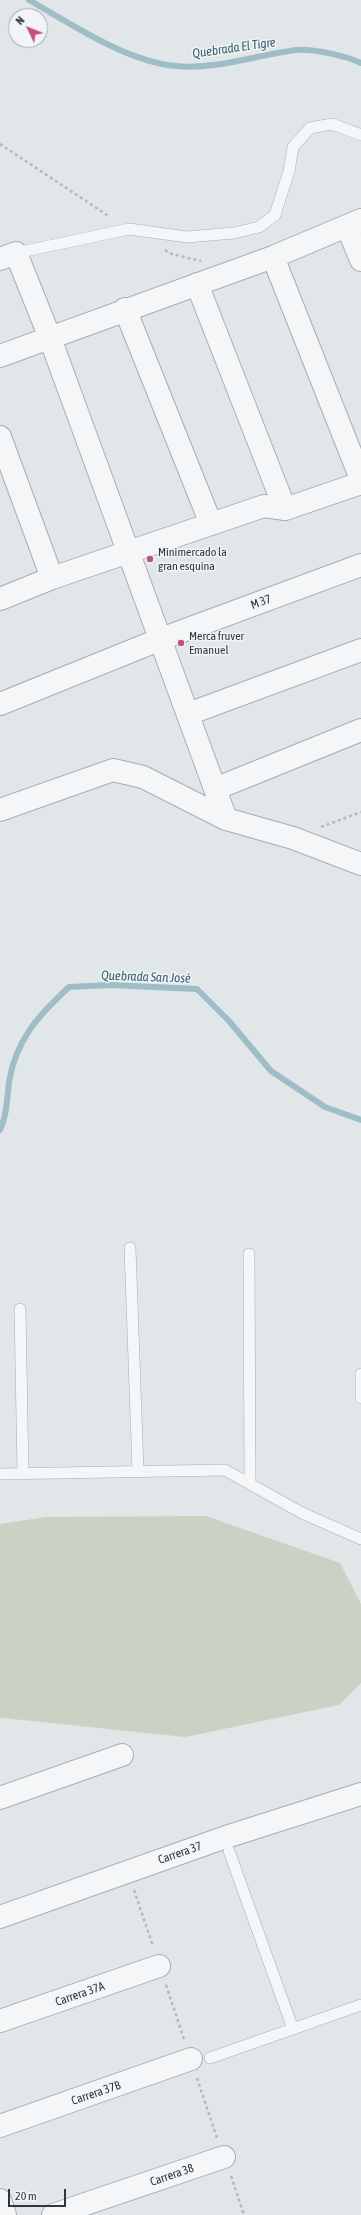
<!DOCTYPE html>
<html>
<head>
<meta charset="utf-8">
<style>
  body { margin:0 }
  #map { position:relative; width:361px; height:2215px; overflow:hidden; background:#e1e6e9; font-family:"Asap Condensed",sans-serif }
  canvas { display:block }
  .north { position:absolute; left:8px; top:8px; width:40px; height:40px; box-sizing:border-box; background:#f1f5f6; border:1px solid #a2a9ad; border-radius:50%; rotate:313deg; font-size:11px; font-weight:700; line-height:16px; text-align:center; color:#2b383f }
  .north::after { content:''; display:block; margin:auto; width:14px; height:18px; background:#c45082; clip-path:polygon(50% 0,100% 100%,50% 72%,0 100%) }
  .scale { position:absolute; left:8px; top:2189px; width:58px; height:18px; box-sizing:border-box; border:2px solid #2b383f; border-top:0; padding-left:5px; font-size:12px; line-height:14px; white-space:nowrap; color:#2b383f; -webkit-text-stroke:3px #f1f5f6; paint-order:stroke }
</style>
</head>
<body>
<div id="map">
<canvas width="361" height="2215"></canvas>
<div class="north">N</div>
<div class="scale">20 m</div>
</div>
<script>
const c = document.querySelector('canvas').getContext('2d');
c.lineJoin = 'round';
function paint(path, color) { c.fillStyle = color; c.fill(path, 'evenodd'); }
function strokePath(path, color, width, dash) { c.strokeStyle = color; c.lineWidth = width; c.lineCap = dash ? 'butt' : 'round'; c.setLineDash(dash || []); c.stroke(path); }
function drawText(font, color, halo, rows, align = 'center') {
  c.font = font + ' "Asap Condensed",sans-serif'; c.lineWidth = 3; c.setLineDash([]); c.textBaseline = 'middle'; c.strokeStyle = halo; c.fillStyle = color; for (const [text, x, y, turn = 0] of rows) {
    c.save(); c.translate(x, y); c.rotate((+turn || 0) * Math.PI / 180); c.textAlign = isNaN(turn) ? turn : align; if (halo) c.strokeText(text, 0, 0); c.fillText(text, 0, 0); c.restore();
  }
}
const green = new Path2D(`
  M 206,1516 L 340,1563 L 361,1604 L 361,1683 L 339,1705 L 185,1737 L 3,1718 L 0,1719 L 0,1524 L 46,1517 Z`);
const stream = new Path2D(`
  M 29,0 C 71,24 127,62 176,66 C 217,70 256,55 296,50 C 312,48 346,56 361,63
  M 0,1130 C 7,1115 7,1098 9,1082 C 16,1039 39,1015 69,987 L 110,985 L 197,989 L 229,1021 L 271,1071 L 325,1107 L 361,1120`);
const path = new Path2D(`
  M 0,144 L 110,217
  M 165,250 L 172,254 L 201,261
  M 321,827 L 361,812
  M 134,1890 L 153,1946
  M 166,1985 L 184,2039
  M 197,2078 L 217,2138
  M 231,2176 L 244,2215`);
const service = new Path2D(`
  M 16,253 L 129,229 L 187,237 L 234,233 L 259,227 L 275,215 L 289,171 L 293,147 L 310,128 L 332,124 L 361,135
  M 130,1248 L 138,1471
  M 249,1254 L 250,1484
  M 20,1309 L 23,1474
  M 361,1374 L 361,1398
  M 0,1474 L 225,1470 L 302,1513 L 361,1539
  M 229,1851 L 293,2029
  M 210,2058 L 361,2005`);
const minor = new Path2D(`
  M 347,226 L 361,260
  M 273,257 L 361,479
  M 0,259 L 16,253 L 50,338 L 226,819
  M 197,284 L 285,509
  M 125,309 L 211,524
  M 0,356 L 273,257 L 361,220
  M 0,437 L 52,578
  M 0,599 L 52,578 L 264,506 L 285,509 L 361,483
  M 0,704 L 161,639 L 361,565
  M 188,714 L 361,650
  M 215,789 L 361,730
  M 0,810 L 113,770 L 143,777 L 226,819 L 293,838 L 361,864
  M 0,1798 L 122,1755
  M 0,1917 L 226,1837 L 361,1794
  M 0,2021 L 159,1966
  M 0,2126 L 191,2059
  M 0,2200 L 5,2215
  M 53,2215 L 224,2157`);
const markers = [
  [150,559,4,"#c45082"],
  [181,643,4,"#c45082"]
];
const poiNames = [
  ["Minimercado la",158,552],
  ["gran esquina",158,566],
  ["Merca fruver",189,636],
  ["Emanuel",189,650]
];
const streetNames = [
  ["M 37",261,602,-20],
  ["Carrera 37",180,1853,-19],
  ["Carrera 37A",80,1994,-19],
  ["Carrera 37B",96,2093,-19],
  ["Carrera 38",172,2175,-19]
];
const waterNames = [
  ["Quebrada El Tigre",234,48,-8],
  ["Quebrada San José",146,977,2]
];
paint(green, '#cbd2c3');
strokePath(stream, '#9fbdc6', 6);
strokePath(service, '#a7aeb3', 12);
strokePath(minor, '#a7aeb3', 24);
strokePath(path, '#b4b9bc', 2.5, [3, 3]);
strokePath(service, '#f4f6f7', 11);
strokePath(minor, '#f4f6f7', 22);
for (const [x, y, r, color] of markers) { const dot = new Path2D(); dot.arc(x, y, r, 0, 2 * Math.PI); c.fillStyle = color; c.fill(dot); strokePath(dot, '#f1f5f6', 1.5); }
drawText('12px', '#2b383f', '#f1f5f6', poiNames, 'left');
drawText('12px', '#2b383f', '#f1f5f6', streetNames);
drawText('italic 13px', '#386170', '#f1f5f6', waterNames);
</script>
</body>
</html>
